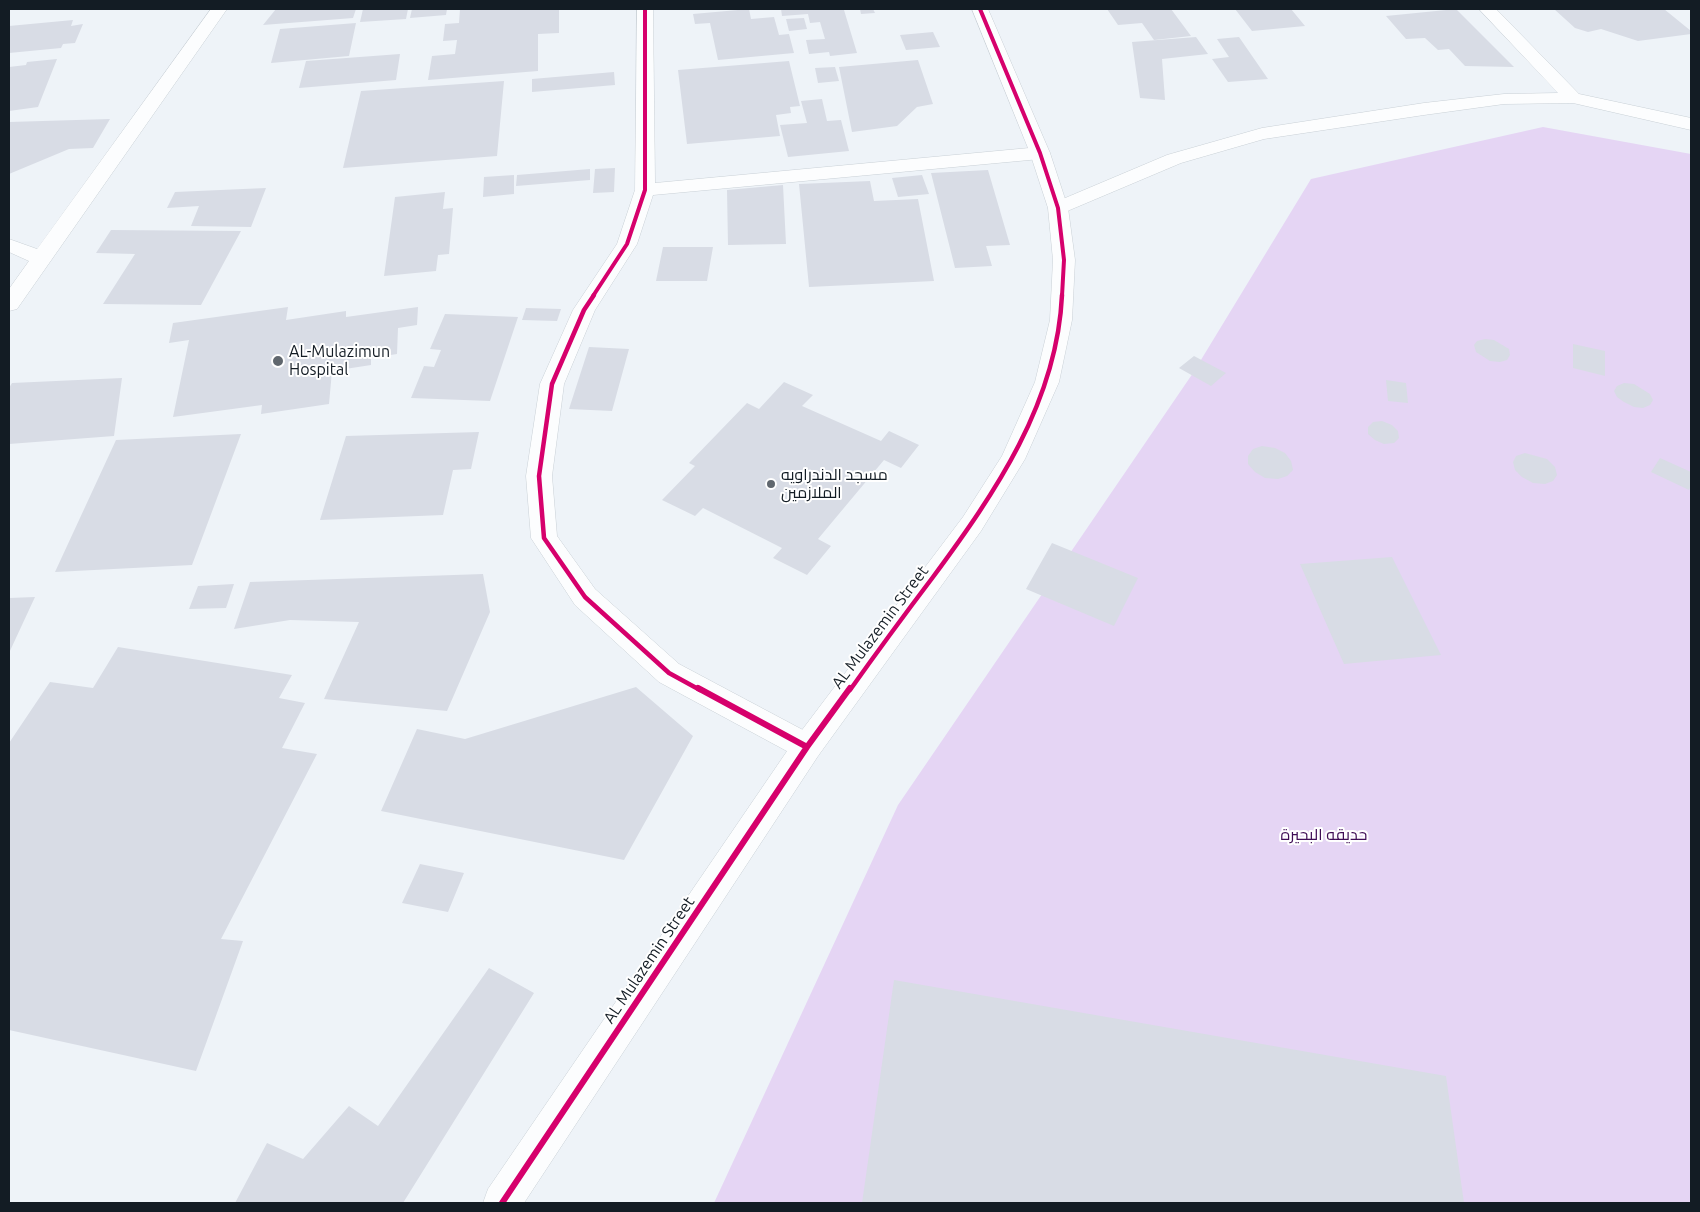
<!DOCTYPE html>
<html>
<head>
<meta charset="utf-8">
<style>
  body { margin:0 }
  #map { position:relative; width:1700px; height:1212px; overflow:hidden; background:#eef3f8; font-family:Ubuntu,sans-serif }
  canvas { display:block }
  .frame { position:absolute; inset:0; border:10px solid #131c24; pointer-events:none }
</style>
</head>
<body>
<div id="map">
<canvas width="1700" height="1212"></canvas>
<div class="frame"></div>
</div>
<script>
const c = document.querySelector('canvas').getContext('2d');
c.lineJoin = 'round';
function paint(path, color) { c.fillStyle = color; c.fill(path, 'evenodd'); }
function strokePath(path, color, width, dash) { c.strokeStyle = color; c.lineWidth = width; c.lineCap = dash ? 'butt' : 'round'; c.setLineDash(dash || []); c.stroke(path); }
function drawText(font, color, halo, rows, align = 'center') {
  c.font = font + ' Ubuntu,Cairo,sans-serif'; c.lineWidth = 4; c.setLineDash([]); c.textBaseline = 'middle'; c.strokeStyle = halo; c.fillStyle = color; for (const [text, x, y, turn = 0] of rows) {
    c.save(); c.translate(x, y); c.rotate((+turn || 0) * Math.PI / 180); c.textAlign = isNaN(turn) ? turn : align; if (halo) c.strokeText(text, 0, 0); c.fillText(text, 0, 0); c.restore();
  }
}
const green = new Path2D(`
  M 1543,127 L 1691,154 L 1691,1203 L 714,1203 L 898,805 L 1193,373 L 1311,179 Z`);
const building = new Path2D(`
  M 276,9 L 356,9 L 353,18 L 263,25 Z
  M 363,9 L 408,9 L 406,19 L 360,22 Z
  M 412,9 L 447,9 L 446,15 L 410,18 Z
  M 460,9 L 563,9 L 563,10 L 559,10 L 559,33 L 538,34 L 538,71 L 428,80 L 432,56 L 455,54 L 457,40 L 443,41 L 445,24 L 459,23 Z
  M 749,9 L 751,19 L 774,17 L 779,35 L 789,34 L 794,53 L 718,60 L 710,23 L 695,24 L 693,14 Z
  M 781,9 L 844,10 L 857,53 L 830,56 L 829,52 L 809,54 L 806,40 L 825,39 L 820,22 L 810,23 L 808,14 L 782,16 Z
  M 860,9 L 873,9 L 875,13 L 861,14 Z
  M 1107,9 L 1171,9 L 1191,36 L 1154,40 L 1142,23 L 1118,25 Z
  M 1235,9 L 1291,9 L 1305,26 L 1252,31 Z
  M 1456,9 L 1514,67 L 1465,66 L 1449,49 L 1438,50 L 1425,38 L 1406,39 L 1386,16 Z
  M 1554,9 L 1664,9 L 1691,31 L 1691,34 L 1638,41 L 1601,29 L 1588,32 L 1575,28 Z
  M 804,18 L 807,29 L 789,31 L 786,19 Z
  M 73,20 L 71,26 L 83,24 L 75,43 L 63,44 L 61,48 L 9,53 L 9,26 Z
  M 356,23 L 349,56 L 271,63 L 280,29 Z
  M 933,32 L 940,47 L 906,50 L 900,35 Z
  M 1196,37 L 1208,54 L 1162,59 L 1165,100 L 1140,98 L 1132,42 Z
  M 1239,37 L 1268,79 L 1228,82 L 1212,59 L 1229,57 L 1217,39 Z
  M 400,54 L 396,80 L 299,88 L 306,61 Z
  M 57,59 L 38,107 L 9,111 L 9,67 L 26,65 L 27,62 Z
  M 918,60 L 933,104 L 917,107 L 897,126 L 852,132 L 839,67 Z
  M 789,61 L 800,106 L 790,107 L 791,113 L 776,115 L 780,136 L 687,144 L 678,70 Z
  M 835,67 L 839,81 L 818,83 L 815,68 Z
  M 614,72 L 615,85 L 532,92 L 532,79 Z
  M 504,81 L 497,156 L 343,168 L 361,91 Z
  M 822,99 L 827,121 L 841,120 L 849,151 L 788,157 L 780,125 L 807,123 L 801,101 Z
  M 110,119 L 93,148 L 69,149 L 9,174 L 9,122 Z
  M 615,168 L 614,192 L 593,193 L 595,169 Z
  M 590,169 L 590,180 L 516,186 L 517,175 Z
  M 988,170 L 1010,245 L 986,246 L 992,266 L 955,268 L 931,173 Z
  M 514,175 L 514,194 L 483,197 L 484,177 Z
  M 922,175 L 929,194 L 898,197 L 892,178 Z
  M 870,181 L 874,201 L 918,199 L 934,281 L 809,287 L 799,184 Z
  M 783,185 L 786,244 L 728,245 L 727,190 Z
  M 266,188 L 251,227 L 191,226 L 199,206 L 167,208 L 175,192 Z
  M 445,192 L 443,209 L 453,208 L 449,254 L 438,255 L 436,271 L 384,276 L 395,197 Z
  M 111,230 L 241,231 L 201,305 L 103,304 L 135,254 L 96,253 Z
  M 663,247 L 713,247 L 707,281 L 656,281 Z
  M 288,307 L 286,320 L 346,311 L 346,317 L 418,307 L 417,325 L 398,328 L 397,354 L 371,358 L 371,365 L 332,371 L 329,404 L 261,414 L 262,405 L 173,417 L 189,340 L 169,343 L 173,323 Z
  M 526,308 L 561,309 L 557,321 L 522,320 Z
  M 445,314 L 518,317 L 490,401 L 411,398 L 424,366 L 434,367 L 441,350 L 430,349 Z
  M 1485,339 L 1494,340 L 1509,349 L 1510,355 L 1507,360 L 1500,362 L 1490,361 L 1476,352 L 1474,345 L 1477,341 Z
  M 1573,344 L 1605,351 L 1605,376 L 1573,368 Z
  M 589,347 L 629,349 L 612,411 L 569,409 Z
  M 1194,356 L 1226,373 L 1211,386 L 1179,368 Z
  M 122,378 L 114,436 L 9,444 L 9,388 L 12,383 Z
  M 1386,380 L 1406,383 L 1408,403 L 1388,401 Z
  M 784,382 L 813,395 L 802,406 L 881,441 L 889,431 L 919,445 L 901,468 L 884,460 L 818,539 L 831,546 L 807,575 L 773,558 L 782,548 L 703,508 L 695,516 L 662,500 L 695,466 L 689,463 L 747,403 L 759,409 Z
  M 1624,383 L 1634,384 L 1650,394 L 1653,400 L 1650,405 L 1643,408 L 1634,407 L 1624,402 L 1617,397 L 1614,391 L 1617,386 Z
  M 1382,421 L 1392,425 L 1398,431 L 1399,438 L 1394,443 L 1384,444 L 1375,440 L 1368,434 L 1368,427 L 1373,422 Z
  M 479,432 L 471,469 L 453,470 L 443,515 L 320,520 L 346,436 Z
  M 241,434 L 192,565 L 55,572 L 116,440 Z
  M 1262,446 L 1275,448 L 1285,453 L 1291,461 L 1293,470 L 1287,476 L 1278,479 L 1265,478 L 1255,472 L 1248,464 L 1248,456 L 1253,449 Z
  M 1525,453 L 1547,459 L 1555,467 L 1557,475 L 1553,481 L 1545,484 L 1533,483 L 1522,477 L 1515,470 L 1513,462 L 1516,456 Z
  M 1660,458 L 1691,472 L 1691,486 L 1689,490 L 1651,472 Z
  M 1052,543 L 1138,578 L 1114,626 L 1026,589 Z
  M 1392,557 L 1441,655 L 1344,664 L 1300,564 Z
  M 483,574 L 490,612 L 447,711 L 324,699 L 359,622 L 290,620 L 234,629 L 250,582 Z
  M 234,584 L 226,608 L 189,609 L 198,586 Z
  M 35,597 L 9,653 L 9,598 Z
  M 118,647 L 292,675 L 279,698 L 305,703 L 282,748 L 317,754 L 221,939 L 243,941 L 196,1071 L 9,1030 L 9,743 L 50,682 L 93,688 Z
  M 636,687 L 693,736 L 624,860 L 381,811 L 417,729 L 465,739 Z
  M 420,864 L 464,873 L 448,912 L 402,903 Z
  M 489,968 L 534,993 L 403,1203 L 235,1203 L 267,1143 L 303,1159 L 349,1106 L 378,1126 Z
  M 894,980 L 1446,1076 L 1464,1203 L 862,1203 Z`);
const street = new Path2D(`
  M 211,9 L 227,9 L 17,309 L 9,311 L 9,289 L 29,261 L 9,252 L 9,239 L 37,249 Z
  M 637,9 L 653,9 L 655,183 L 1040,147 L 1047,149 L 1050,153 L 1047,157 L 1040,159 L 653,195 L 637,244 L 595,310 L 564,384 L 552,476 L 557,536 L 595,589 L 679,664 L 818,738 L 822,747 L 818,756 L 807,760 L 796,756 L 659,682 L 575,605 L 531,538 L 526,476 L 540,384 L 573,310 L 617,244 L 635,190 Z
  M 1479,9 L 1496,9 L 1579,94 L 1691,118 L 1691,130 L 1573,103 L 1504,104 L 1424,115 L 1264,139 L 1181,163 L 1065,212 L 1058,214 L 1051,212 L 1048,208 L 1051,204 L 1167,155 L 1262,128 L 1424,103 L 1504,94 L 1558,93 Z`);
const secondary = new Path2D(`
  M 972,9 L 988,9 L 1050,153 L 1068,208 L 1075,260 L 1072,320 L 1059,382 L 1025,459 L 981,531 L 818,756 L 524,1203 L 483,1203 L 488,1189 L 796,738 L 963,517 L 1002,456 L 1035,382 L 1050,320 L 1053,260 L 1048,208 L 1030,153 Z`);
const cyclewayFar2 = new Path2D(`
  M 980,9 L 1040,153 L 1058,208 L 1064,260 L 1062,296
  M 593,296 L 627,244 L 645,190 L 645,9`);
const cyclewayFar1 = new Path2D(`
  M 594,295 L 584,310 L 552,384 L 539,476 L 544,538 L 585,597 L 669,673 L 700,690
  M 850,690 C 877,652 905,614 933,577 C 995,493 1057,403 1062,295`);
const cycleway = new Path2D(`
  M 698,688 L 807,747
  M 502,1203 L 807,747 L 850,688`);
const markers = [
  [278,361,6,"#60676e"],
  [771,484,5,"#60676e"]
];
const poiNames = [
  ["AL-Mulazimun",289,352],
  ["Hospital",289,370],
  ["مسجد الدندراويه",781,475],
  ["الملازمين",781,493]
];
const streetNames = [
  ["AL Mulazemin Street",880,627,-53],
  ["AL Mulazemin Street",649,960,-56]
];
const parkNames = [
  ["حديقه البحيرة",1324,835]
];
paint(green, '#e5d5f4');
paint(building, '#d8dce5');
strokePath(street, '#c9d0d6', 1);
strokePath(secondary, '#c9d0d6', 1);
paint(street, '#fcfdfe');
paint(secondary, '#fcfdfe');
strokePath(cyclewayFar2, '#d6006c', 4);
strokePath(cyclewayFar1, '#d6006c', 4.5);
strokePath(cycleway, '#d6006c', 6);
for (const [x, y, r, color] of markers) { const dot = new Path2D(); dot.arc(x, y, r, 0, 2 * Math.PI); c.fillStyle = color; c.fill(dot); strokePath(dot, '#fff', 2); }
drawText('16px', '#131c24', '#fff', poiNames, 'left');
drawText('16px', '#131c24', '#fff', streetNames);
drawText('16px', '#3f0d55', '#fff', parkNames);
</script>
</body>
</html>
